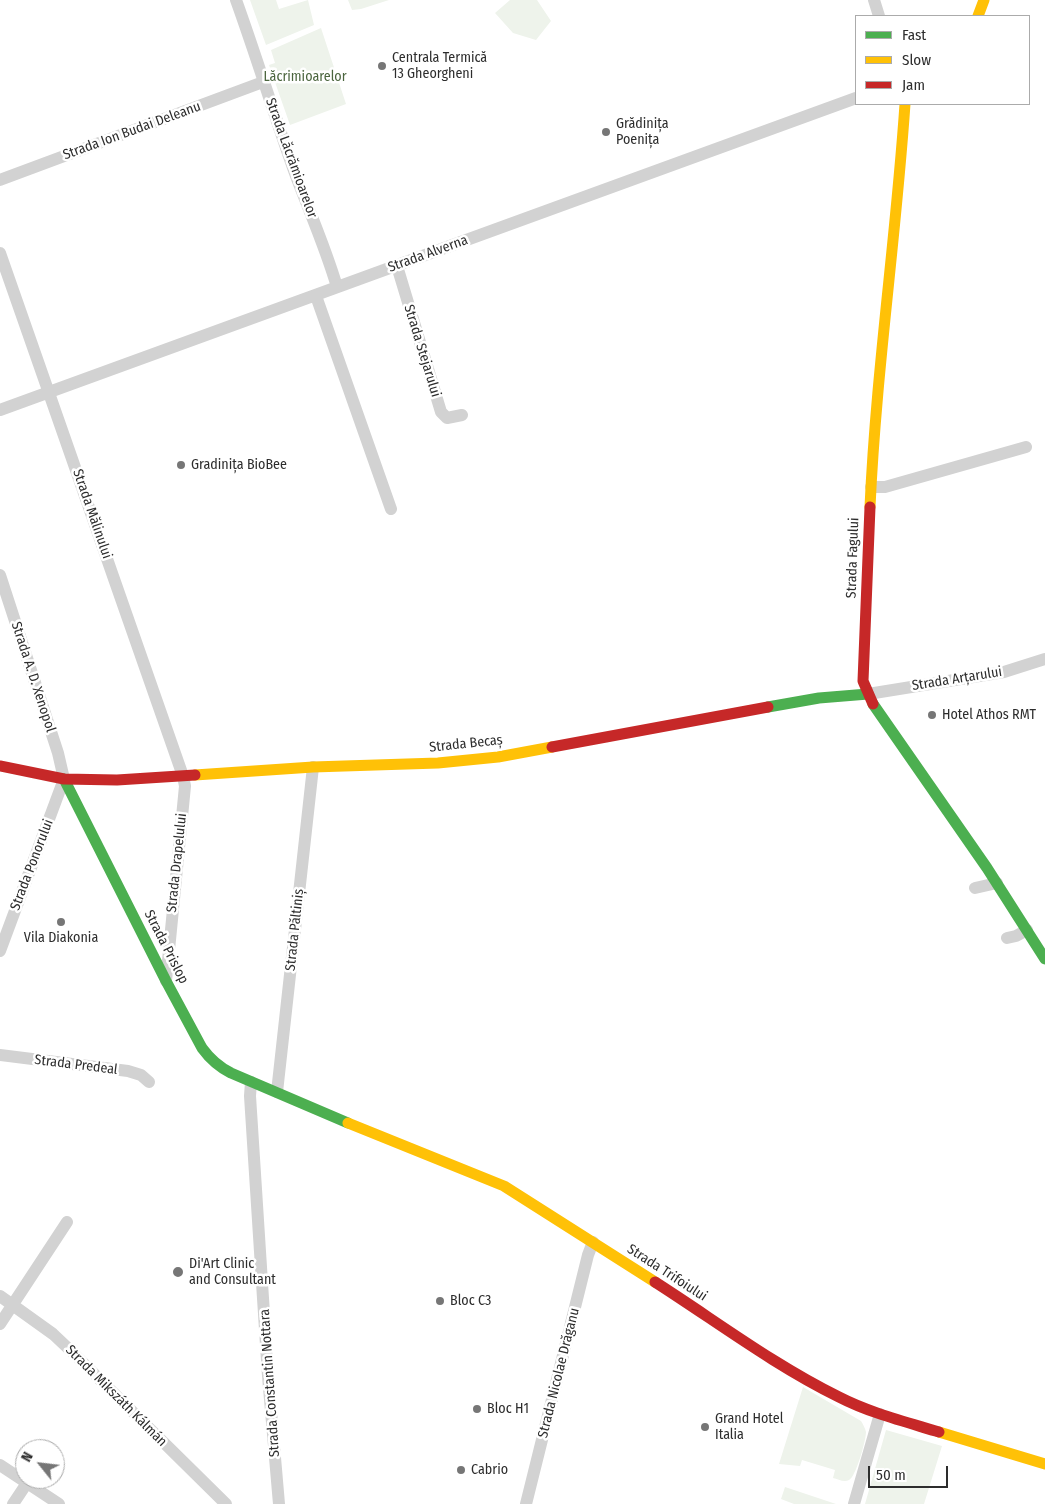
<!DOCTYPE html>
<html>
<head>
<meta charset="utf-8">
<style>
  body { margin:0 }
  #map { position:relative; width:1045px; height:1504px; overflow:hidden; background:#fff; font-family:"Fira Sans Condensed",sans-serif }
  canvas { display:block }
  .legend { position:absolute; left:855px; top:15px; width:175px; height:90px; box-sizing:border-box; background:#fff; border:1px solid #ababab; margin:0; padding:6px 9px; list-style:none; font-size:15px; color:#2d2d2d }
  .legend li { display:flex; align-items:center; gap:10px; height:25px }
  .legend b { width:25px; border:1px solid #ababab }
  .north { position:absolute; left:15px; top:1439px; width:50px; height:50px; box-sizing:border-box; background:#fff; border:1px solid #ababab; border-radius:50%; rotate:299deg; font-size:14px; font-weight:700; line-height:20px; text-align:center; color:#2d2d2d }
  .north::after { content:''; display:block; margin:auto; width:18px; height:22px; background:#767676; clip-path:polygon(50% 0,100% 100%,50% 72%,0 100%) }
  .scale { position:absolute; left:868px; top:1466px; width:80px; height:22px; box-sizing:border-box; border:2px solid #2d2d2d; border-top:0; padding-left:6px; font-size:15px; line-height:18px; white-space:nowrap; color:#2d2d2d; -webkit-text-stroke:4px #fff; paint-order:stroke }
</style>
</head>
<body>
<div id="map">
<canvas width="1045" height="1504"></canvas>
<ul class="legend">
<li><b style="height:6px;background:#4caf50"></b>Fast</li>
<li><b style="height:6px;background:#ffc107"></b>Slow</li>
<li><b style="height:6px;background:#c62828"></b>Jam</li>
</ul>
<div class="north">N</div>
<div class="scale">50 m</div>
</div>
<script>
const c = document.querySelector('canvas').getContext('2d');
c.lineJoin = 'round';
function paint(path, color) { c.fillStyle = color; c.fill(path, 'evenodd'); }
function strokePath(path, color, width, dash) { c.strokeStyle = color; c.lineWidth = width; c.lineCap = dash ? 'butt' : 'round'; c.setLineDash(dash || []); c.stroke(path); }
function drawText(font, color, halo, rows, align = 'center') {
  c.font = font + ' "Fira Sans Condensed",sans-serif'; c.lineWidth = 5; c.setLineDash([]); c.textBaseline = 'middle'; c.strokeStyle = halo; c.fillStyle = color; for (const [text, x, y, turn = 0] of rows) {
    c.save(); c.translate(x, y); c.rotate((+turn || 0) * Math.PI / 180); c.textAlign = isNaN(turn) ? turn : align; if (halo) c.strokeText(text, 0, 0); c.fillText(text, 0, 0); c.restore();
  }
}
const green = new Path2D(`
  M 250,0 L 276,0 L 279,9 L 308,0 L 314,25 L 266,45 Z
  M 348,0 L 389,0 L 361,9 L 352,10 Z
  M 510,0 L 537,0 L 551,21 L 536,40 L 513,33 L 495,13 Z
  M 321,28 L 346,104 L 290,125 L 269,65 L 275,63 L 271,50 Z
  M 803,1387 L 861,1421 C 863,1424 865,1428 866,1432 C 866,1440 856,1477 849,1480 C 844,1483 838,1479 833,1478 L 835,1470 L 802,1460 L 800,1466 L 779,1464 Z
  M 886,1430 L 942,1446 L 924,1504 L 865,1504 Z
  M 785,1487 L 836,1504 L 794,1504 L 781,1499 Z`);
const street = new Path2D(`
  M 236,0 C 257,58 275,118 296,176 C 310,213 326,249 337,287
  M 874,0 L 879,16
  M 0,180 L 263,82
  M 0,253 L 183,776 L 185,786 L 166,981
  M 397,266 L 441,412 L 447,418 L 462,415
  M 316,296 L 391,509
  M 0,410 L 856,98
  M 871,487 L 885,487 L 1026,447
  M 0,575 L 58,753 L 64,779 L 0,951
  M 868,694 L 1004,672 L 1045,659
  M 975,888 L 997,883
  M 1007,938 L 1016,936 L 1027,930
  M 0,1055 L 128,1071 L 141,1075 L 149,1082
  M 251,1082 L 250,1096 L 268,1376 L 279,1504
  M 277,1092 L 313,767
  M 0,1296 L 53,1334 L 71,1351 L 226,1504
  M 0,1324 L 67,1222
  M 0,1465 L 59,1504
  M 13,1504 L 27,1483
  M 526,1504 L 588,1255 L 593,1242
  M 854,1504 L 880,1414`);
const fast = new Path2D(`
  M 873,704 L 987,868 L 1045,959
  M 768,707 L 819,698 L 868,694
  M 64,779 L 166,981 L 202,1048 C 210,1059 219,1067 231,1073 L 348,1123`);
const slow = new Path2D(`
  M 978,16 L 984,0
  M 870,507 C 876,372 896,238 905,104
  M 195,775 L 313,767 L 438,763 L 498,757 L 552,747
  M 348,1123 L 504,1186 L 655,1282
  M 939,1432 L 1045,1464`);
const jam = new Path2D(`
  M 870,507 L 863,681 L 873,704
  M 552,747 L 768,707
  M 0,766 L 64,779 L 117,780 L 195,775
  M 655,1282 C 716,1321 774,1365 839,1397 C 870,1413 906,1422 939,1432`);
const markers = [
  [382,66,5,"#767676"],
  [606,132,5,"#767676"],
  [181,465,5,"#767676"],
  [932,715,5,"#767676"],
  [61,922,5,"#767676"],
  [178,1272,6,"#767676"],
  [440,1301,5,"#767676"],
  [477,1409,5,"#767676"],
  [705,1427,5,"#767676"],
  [461,1470,5,"#767676"]
];
const poiNames = [
  ["Centrala Termică",392,58],
  ["13 Gheorgheni",392,74],
  ["Grădinița",616,124],
  ["Poenița",616,140],
  ["Gradinița BioBee",191,465],
  ["Hotel Athos RMT",942,715],
  ["Vila Diakonia",61,938,"center"],
  ["Di'Art Clinic",189,1264],
  ["and Consultant",189,1280],
  ["Bloc C3",450,1301],
  ["Bloc H1",487,1409],
  ["Grand Hotel",715,1419],
  ["Italia",715,1435],
  ["Cabrio",471,1470]
];
const parkNames = [
  ["Lăcrimioarelor",305,77]
];
const streetNames = [
  ["Strada Ion Budai Deleanu",132,131,-20],
  ["Strada Lăcrămioarelor",291,158,70],
  ["Strada Alverna",428,254,-20],
  ["Strada Stejarului",422,351,73],
  ["Strada Mălinului",92,514,71],
  ["Strada Fagului",853,558,-88],
  ["Strada A. D. Xenopol",33,677,72],
  ["Strada Arțarului",957,679,-9],
  ["Strada Becaș",466,744,-6],
  ["Strada Drapelului",177,863,-84],
  ["Strada Ponorului",32,865,-69],
  ["Strada Păltiniș",295,930,-84],
  ["Strada Prislop",166,947,63],
  ["Strada Predeal",76,1065,7],
  ["Strada Trifoiului",667,1273,33],
  ["Strada Nicolae Drăganu",559,1373,-76],
  ["Strada Constantin Nottara",270,1383,-94],
  ["Strada Mikszáth Kálmán",116,1396,45]
];
paint(green, '#eef3eb');
strokePath(street, '#d2d2d2', 12);
strokePath(fast, '#4caf50', 11);
strokePath(slow, '#ffc107', 11);
strokePath(jam, '#c62828', 11);
for (const [x, y, r, color] of markers) { const dot = new Path2D(); dot.arc(x, y, r, 0, 2 * Math.PI); c.fillStyle = color; c.fill(dot); strokePath(dot, '#fff', 2); }
drawText('14px', '#2d2d2d', '#fff', poiNames, 'left');
drawText('14px', '#4b653e', '#fff', parkNames);
drawText('14px', '#2d2d2d', '#fff', streetNames);
</script>
</body>
</html>
